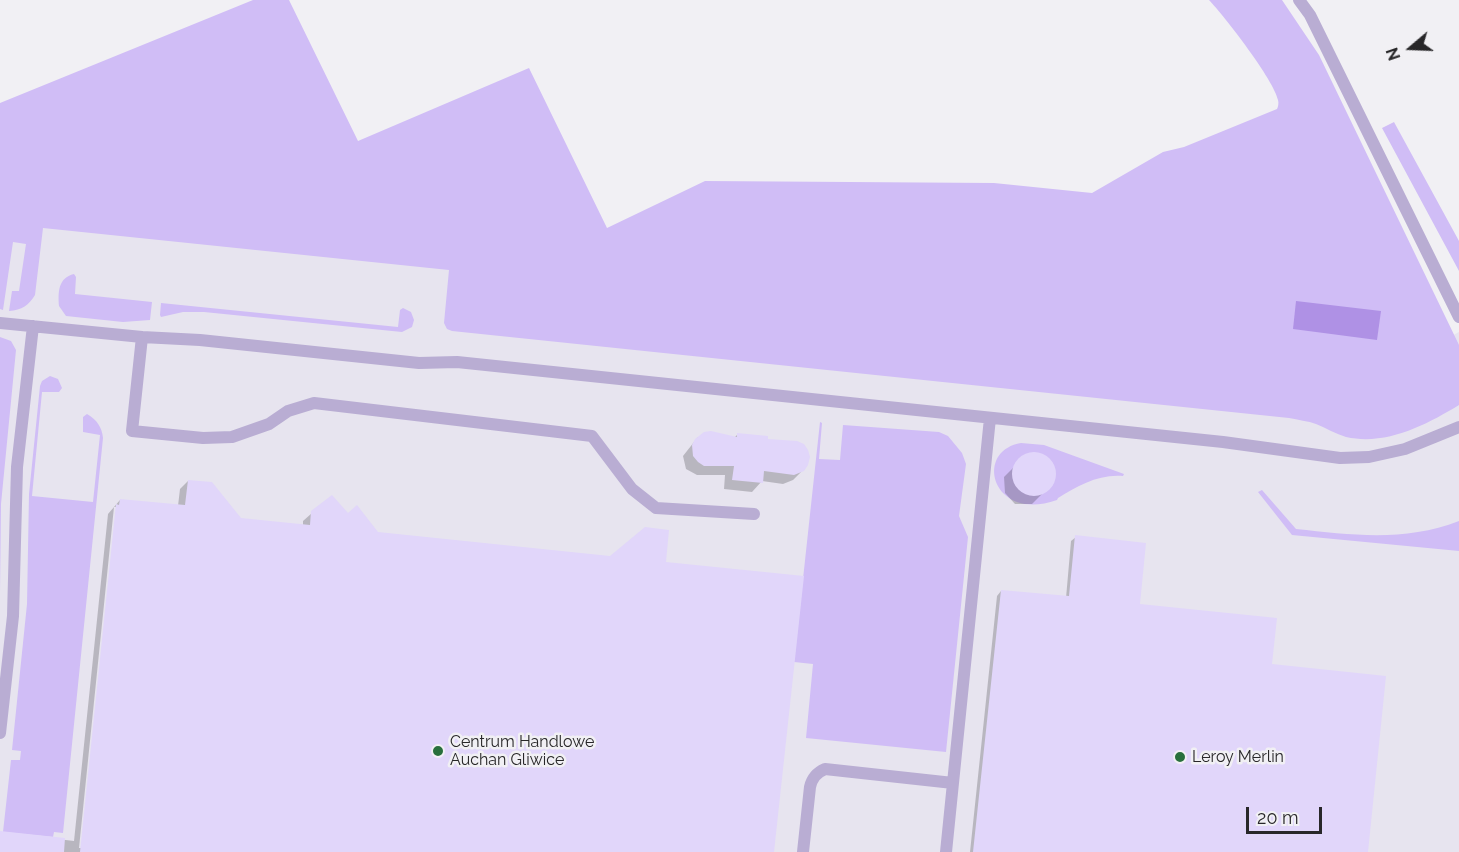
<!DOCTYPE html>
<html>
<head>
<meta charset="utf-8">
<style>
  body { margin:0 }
  #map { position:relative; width:1459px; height:852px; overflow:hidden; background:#f1f0f4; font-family:Raleway,sans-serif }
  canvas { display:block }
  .north { position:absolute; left:1381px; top:18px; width:60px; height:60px; -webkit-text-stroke:4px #f1f0f4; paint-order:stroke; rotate:251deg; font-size:16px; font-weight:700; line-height:24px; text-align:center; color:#282729 }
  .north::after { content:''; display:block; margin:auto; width:21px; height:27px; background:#282729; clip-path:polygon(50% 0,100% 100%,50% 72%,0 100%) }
  .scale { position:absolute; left:1246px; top:807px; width:76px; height:27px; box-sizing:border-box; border:3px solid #282729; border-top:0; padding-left:8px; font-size:18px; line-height:21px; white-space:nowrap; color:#282729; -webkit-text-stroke:4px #f1f0f4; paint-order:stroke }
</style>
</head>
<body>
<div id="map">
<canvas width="1459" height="852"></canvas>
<div class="north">N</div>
<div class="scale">20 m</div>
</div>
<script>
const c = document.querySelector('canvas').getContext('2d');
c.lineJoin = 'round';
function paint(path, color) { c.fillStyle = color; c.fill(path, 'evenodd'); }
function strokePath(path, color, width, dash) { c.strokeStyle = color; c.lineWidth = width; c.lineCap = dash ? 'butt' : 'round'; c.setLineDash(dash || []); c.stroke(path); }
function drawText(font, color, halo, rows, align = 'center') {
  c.font = font + ' Raleway,sans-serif'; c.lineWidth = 5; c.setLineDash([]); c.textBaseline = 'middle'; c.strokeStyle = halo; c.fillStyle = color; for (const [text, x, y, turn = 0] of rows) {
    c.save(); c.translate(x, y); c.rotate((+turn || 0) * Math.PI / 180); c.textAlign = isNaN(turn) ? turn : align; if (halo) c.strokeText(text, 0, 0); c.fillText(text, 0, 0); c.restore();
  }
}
const built = new Path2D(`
  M 0,202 L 1397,365 L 1459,332 L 1459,852 L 0,852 Z`);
const green = new Path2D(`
  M 253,0 L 289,0 L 358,141 L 529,68 L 607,228 L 705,181 L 994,183 L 1092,193 L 1163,152 L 1184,147 L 1277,109 C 1278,107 1279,103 1278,100 C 1274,80 1225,17 1209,0 L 1282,0 L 1319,55 L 1459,345 L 1459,405 C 1426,425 1386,446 1346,437 C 1336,434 1326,428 1316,424 C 1308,421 1298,420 1289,418 L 452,331 L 447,329 L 444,323 L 449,270 L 43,228 L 35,295 C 29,305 22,310 9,311 L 12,291 L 19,291 L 26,244 L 13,242 L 3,310 L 0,309 L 0,103 Z
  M 1394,122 L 1459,241 L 1459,271 L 1382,128 Z
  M 74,274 L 76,277 L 75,294 L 152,302 L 150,320 L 123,322 L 66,316 L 59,306 C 58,292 58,278 74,274 Z
  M 161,303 L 398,327 L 400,310 L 403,308 L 411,312 L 414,320 L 412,327 L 402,332 L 204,312 L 183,312 L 161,317 L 160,315 Z
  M 0,337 L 11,341 L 16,350 L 1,504 L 0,592 Z
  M 50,376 L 58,379 L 62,388 L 59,392 L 42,392 L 32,496 L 93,502 L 100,435 L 83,432 L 83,417 L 87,414 C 97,420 102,427 103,438 L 63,833 L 54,832 L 53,837 L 3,832 L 11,760 L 20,760 L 21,751 L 12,750 L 27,604 L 29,494 L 40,386 L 42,381 Z
  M 820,422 L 822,423 L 819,459 L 840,460 L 843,425 L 939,432 L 948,436 L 962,453 L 966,464 L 959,516 L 968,537 L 946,752 L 806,738 L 813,664 L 794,662 Z
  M 1021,443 L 1044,445 L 1124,474 L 1123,476 C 1098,474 1078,486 1058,498 L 1057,500 C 992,523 973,451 1021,443 Z
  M 1262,490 L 1296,529 C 1352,535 1405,542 1459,521 L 1459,551 L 1292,535 L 1258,492 Z`);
const water = new Path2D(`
  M 1296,301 L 1381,311 L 1377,340 L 1293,329 Z`);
const shadow = new Path2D(`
  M 738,434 L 803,470 L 793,480 L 783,484 L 762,481 L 752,492 L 724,489 L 725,475 L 697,475 L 686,469 L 683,456 L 698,437 L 734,438 Z
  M 1026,455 L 1042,455 L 1054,466 L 1054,482 L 1032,504 L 1015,504 L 1005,493 L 1004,477 Z
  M 188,481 L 240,519 L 303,525 L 303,521 L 312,513 L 347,515 L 377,533 L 665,563 L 773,852 L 0,852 L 0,832 L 74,841 L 108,514 L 120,500 L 178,506 L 180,489 ZM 114,507 L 117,507 L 82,848 L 79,848 Z
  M 1076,537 L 1138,605 L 1270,666 L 1366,852 L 970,852 L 997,596 L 1001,591 L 1066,598 L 1071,541 Z`);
const building = new Path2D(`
  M 711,431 L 737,437 L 737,433 L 768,436 L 768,439 L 797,441 L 804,444 L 808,450 L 810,457 L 808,465 L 804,471 L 794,475 L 764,471 L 763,483 L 732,480 L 734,466 L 704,466 L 698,462 L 693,456 L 692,445 L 695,439 L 704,432 Z
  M1012 474a22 22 0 1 1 44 0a22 22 0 1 1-44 0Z
  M 188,480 L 212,482 L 241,518 L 310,525 L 311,511 L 332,495 L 348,513 L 357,505 L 378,532 L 610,556 L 645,527 L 669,530 L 666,562 L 804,576 L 774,852 L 80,852 L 116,504 L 119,505 L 120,499 L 185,505 Z
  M 1075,535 L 1146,543 L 1140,604 L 1277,618 L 1272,664 L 1386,676 L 1368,852 L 973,852 L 1001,590 L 1069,596 Z
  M 0,831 L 65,838 L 64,852 L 0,852 Z`);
const service = new Path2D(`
  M 1299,0 L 1310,15 L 1459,317
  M 0,323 L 142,337 L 200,340 L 419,363 L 457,362 L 1223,442 L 1340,458 L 1369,457 L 1405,449 L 1459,427
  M 142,337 L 132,431 L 203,438 L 232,437 L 269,424 L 288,411 L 314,403 L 592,436 L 632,489 L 656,508 L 754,514
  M 0,733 L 13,616 L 17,467 L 33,326
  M 803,852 L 810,787 C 812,778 816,773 825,769 L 953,783
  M 946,852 L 990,418`);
const markers = [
  [438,751,6,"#286f3c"],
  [1180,757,6,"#286f3c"]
];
const poiNames = [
  ["Centrum Handlowe",450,742],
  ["Auchan Gliwice",450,760],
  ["Leroy Merlin",1192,757]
];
paint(built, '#e7e4ef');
paint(green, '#d0bdf6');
paint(water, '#af91e5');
paint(shadow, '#0003');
paint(building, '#e1d6fa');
strokePath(service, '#b9add3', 12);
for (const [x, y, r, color] of markers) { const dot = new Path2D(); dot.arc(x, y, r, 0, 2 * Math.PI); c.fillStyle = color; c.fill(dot); strokePath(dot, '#f1f0f4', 2); }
drawText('16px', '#282729', '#f1f0f4', poiNames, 'left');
</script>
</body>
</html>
